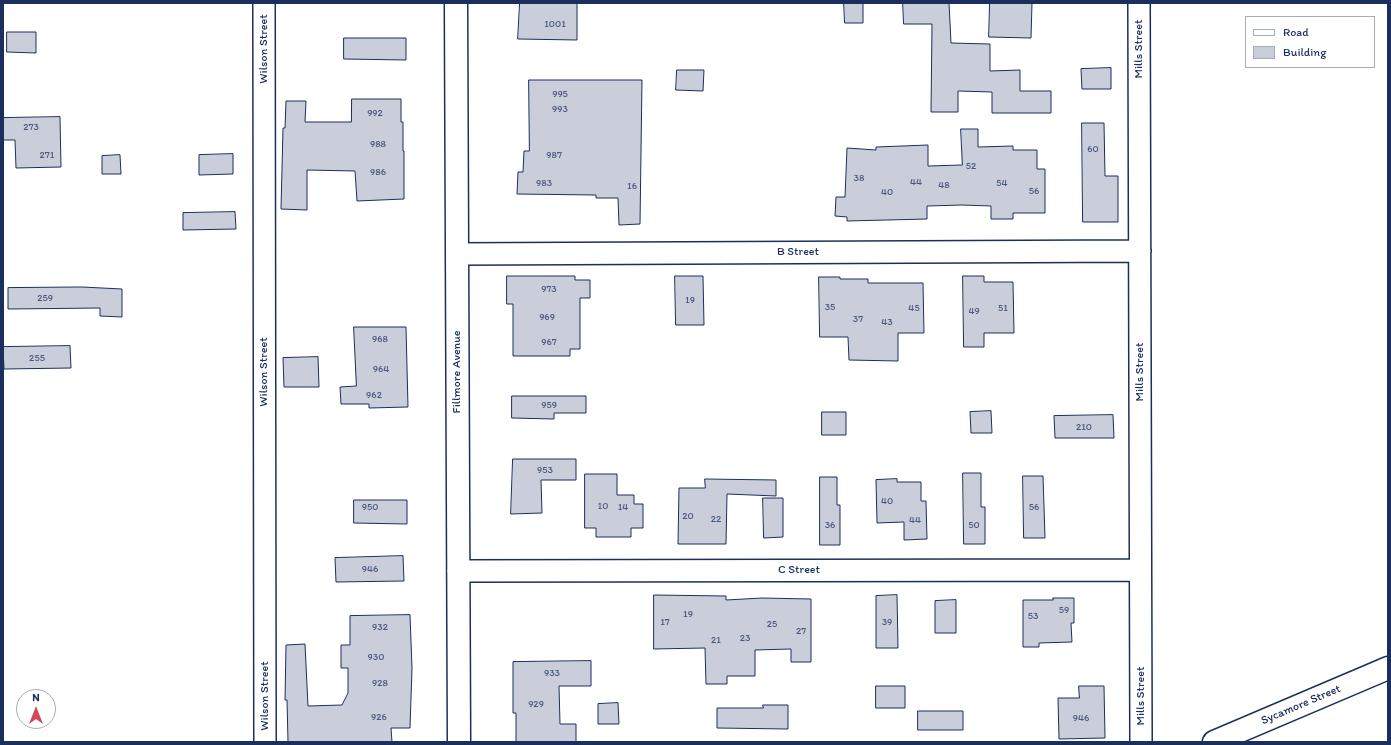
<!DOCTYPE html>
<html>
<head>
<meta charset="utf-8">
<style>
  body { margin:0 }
  #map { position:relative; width:1391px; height:745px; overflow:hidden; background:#fff; font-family:Itim,sans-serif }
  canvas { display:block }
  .frame { position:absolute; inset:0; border:4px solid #1b2f5e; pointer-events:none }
  .legend { position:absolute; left:1245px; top:16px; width:130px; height:52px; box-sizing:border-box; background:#fff; border:1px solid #a4acbf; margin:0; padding:5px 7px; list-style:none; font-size:12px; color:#1b2f5e }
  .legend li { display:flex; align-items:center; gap:8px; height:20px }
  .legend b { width:20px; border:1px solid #a4acbf }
  .north { position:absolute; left:16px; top:689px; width:40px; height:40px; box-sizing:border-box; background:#fff; border:1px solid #a4acbf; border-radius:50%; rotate:0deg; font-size:11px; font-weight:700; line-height:16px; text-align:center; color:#1b2f5e }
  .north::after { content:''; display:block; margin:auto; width:14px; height:18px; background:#d1495b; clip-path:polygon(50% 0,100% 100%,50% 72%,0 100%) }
</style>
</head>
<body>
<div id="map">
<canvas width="1391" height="745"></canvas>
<div class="frame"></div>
<ul class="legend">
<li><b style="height:5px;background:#fff"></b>Road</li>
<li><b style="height:11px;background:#caceda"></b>Building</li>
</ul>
<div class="north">N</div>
</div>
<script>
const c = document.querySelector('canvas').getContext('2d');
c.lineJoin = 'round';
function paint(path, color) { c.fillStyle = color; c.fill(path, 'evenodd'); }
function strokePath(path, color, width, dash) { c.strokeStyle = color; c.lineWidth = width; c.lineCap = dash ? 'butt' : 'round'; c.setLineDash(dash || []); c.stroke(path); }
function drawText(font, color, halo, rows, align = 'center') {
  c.font = font + ' Itim,sans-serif'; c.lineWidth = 3; c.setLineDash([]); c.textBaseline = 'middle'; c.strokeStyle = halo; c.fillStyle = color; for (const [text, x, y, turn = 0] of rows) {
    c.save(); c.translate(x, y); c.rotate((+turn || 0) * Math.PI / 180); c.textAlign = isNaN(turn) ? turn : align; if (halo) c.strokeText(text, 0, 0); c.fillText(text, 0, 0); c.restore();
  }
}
const building = new Path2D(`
  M 520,3 L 577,3 L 577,40 L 518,39 Z
  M 844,3 L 863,3 L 863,23 L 845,23 Z
  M 903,3 L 949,3 L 951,43 L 990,44 L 990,71 L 1020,70 L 1020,91 L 1051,91 L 1051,113 L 992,113 L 992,92 L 958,91 L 958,112 L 931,112 L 932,24 L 904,24 Z
  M 990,3 L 1032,3 L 1031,38 L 989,37 Z
  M 7,32 L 36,32 L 36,53 L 7,52 Z
  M 344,38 L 406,38 L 406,60 L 344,59 Z
  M 1111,68 L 1111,89 L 1082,89 L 1081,69 Z
  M 677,70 L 704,70 L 703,91 L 676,90 Z
  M 529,80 L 642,80 L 640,224 L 619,225 L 618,198 L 596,198 L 596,195 L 517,194 L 518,172 L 523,172 L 524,151 L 529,151 Z
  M 352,99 L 401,99 L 401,122 L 403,122 L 403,151 L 404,151 L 404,199 L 357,201 L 355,171 L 307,170 L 307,210 L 281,209 L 283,128 L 285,128 L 286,101 L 306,101 L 305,122 L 351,122 Z
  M 60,117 L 61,167 L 16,168 L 15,140 L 3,140 L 3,118 Z
  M 1082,123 L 1104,123 L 1105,176 L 1118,176 L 1118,222 L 1083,222 Z
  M 961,129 L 978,129 L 978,147 L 1013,146 L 1013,150 L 1037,150 L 1037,169 L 1045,169 L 1045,213 L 1013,213 L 1013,219 L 991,219 L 991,206 L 962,205 L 927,206 L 927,219 L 847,221 L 847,217 L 835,216 L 836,197 L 845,197 L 847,148 L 876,150 L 876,147 L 928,145 L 928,166 L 962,165 Z
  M 233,154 L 233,174 L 199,175 L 199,155 Z
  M 120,155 L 121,174 L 102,174 L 102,156 Z
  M 235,212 L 236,229 L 183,230 L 183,213 Z
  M 507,276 L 575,276 L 575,280 L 590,280 L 590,298 L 580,298 L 580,349 L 570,349 L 570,356 L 513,356 L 513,304 L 507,304 Z
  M 675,276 L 703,276 L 704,325 L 676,325 Z
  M 963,276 L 984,276 L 984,282 L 1013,282 L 1014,333 L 984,333 L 984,347 L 964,347 Z
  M 819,277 L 840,277 L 840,279 L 868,279 L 868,283 L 923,283 L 924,333 L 898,333 L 898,361 L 849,360 L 848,337 L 820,337 Z
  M 82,287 L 122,289 L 122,317 L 100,316 L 100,308 L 8,309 L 8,288 Z
  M 354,327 L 406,327 L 408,407 L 369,408 L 369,404 L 341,404 L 340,387 L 356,386 Z
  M 70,346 L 71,368 L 4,369 L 3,347 Z
  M 318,357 L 319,387 L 284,387 L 283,358 Z
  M 512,396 L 586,396 L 586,413 L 554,413 L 554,419 L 512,418 Z
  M 991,411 L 992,433 L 971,433 L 970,412 Z
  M 822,412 L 846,412 L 846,435 L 822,435 Z
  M 1113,415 L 1114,438 L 1055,438 L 1054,416 Z
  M 513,459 L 576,459 L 576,480 L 541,480 L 542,513 L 511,514 Z
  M 963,473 L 981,473 L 981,507 L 985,507 L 985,544 L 964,544 Z
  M 585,474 L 617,474 L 617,495 L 634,495 L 634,504 L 643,504 L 643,528 L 631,528 L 631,537 L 596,537 L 596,528 L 585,528 Z
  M 1023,476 L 1043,476 L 1045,538 L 1024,538 Z
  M 820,477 L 837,477 L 837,505 L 840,505 L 840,545 L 820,545 Z
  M 705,479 L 776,480 L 776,496 L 727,494 L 726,544 L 678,544 L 679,488 L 705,488 Z
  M 897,479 L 897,482 L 921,482 L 921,501 L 926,501 L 927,539 L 904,540 L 904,522 L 877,523 L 876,480 Z
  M 763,498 L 783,498 L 783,537 L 764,538 Z
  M 354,500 L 407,500 L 407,524 L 354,523 Z
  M 403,556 L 404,581 L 336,582 L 335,558 Z
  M 654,595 L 726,596 L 726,600 L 762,598 L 811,599 L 811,662 L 791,662 L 791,649 L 755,650 L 755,676 L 727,676 L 727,684 L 706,684 L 705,648 L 654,649 Z
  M 897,595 L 898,648 L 876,648 L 876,596 Z
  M 1053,598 L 1074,598 L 1074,623 L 1071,623 L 1072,642 L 1039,643 L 1039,647 L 1023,647 L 1023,600 L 1053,600 Z
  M 956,600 L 956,633 L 935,633 L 935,601 Z
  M 410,615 L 412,668 L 410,728 L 391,728 L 392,742 L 288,742 L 287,700 L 285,700 L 286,645 L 305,644 L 308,706 L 342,705 L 348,693 L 348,668 L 341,668 L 341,645 L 350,645 L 350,616 Z
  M 591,661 L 591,686 L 559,686 L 560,724 L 576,724 L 576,742 L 516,742 L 516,713 L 513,713 L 513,662 Z
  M 876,686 L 905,686 L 905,708 L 876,708 Z
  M 1079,686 L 1104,686 L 1105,738 L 1059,739 L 1058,698 L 1079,698 Z
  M 618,703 L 619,724 L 598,724 L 598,704 Z
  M 763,705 L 788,705 L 788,729 L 717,728 L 717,708 L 763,708 Z
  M 918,711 L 963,711 L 963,730 L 918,730 Z`);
const street = new Path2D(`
  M 264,3 L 265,742
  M 1139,3 L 1141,742
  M 457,254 L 1140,251
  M 458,571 L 1140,570`);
const secondary = new Path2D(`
  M 456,3 L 459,742
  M 1214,742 L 1388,668`);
const numberNames = [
  ["1001",555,24],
  ["995",560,94],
  ["993",560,109],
  ["992",375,113],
  ["273",31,127],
  ["988",378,144],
  ["60",1093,149],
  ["271",47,155],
  ["987",554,155],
  ["52",971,166],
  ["986",378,172],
  ["38",859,178],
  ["44",916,182],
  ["983",544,183],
  ["54",1002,183],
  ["48",944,185],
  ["16",632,186],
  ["56",1034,191],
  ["40",887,192],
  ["973",549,289],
  ["259",45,298],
  ["19",690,300],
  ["35",830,307],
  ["45",914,308],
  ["51",1003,308],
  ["49",974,311],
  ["969",547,317],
  ["37",858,319],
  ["43",887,322],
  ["968",380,339],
  ["967",549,342],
  ["255",37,358],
  ["964",381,369],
  ["962",374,395],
  ["959",549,405],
  ["210",1084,427],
  ["953",545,470],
  ["40",887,501],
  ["10",603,506],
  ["950",370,507],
  ["14",623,507],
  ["56",1034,507],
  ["20",688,516],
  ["22",716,519],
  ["44",915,520],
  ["36",830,525],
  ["50",974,525],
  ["946",370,569],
  ["59",1064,610],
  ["19",688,614],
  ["53",1033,616],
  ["17",665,622],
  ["39",887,622],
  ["25",772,624],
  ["932",380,627],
  ["27",801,631],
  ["23",745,638],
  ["21",716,640],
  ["930",376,657],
  ["933",552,673],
  ["928",380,683],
  ["929",536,704],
  ["926",379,717],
  ["946",1081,718]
];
const streetNames = [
  ["Wilson Street",264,49,-90],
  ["Mills Street",1139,49,-90],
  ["B Street",798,252],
  ["Wilson Street",264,372,-90],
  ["Fillmore Avenue",457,372,-90],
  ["Mills Street",1140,372,-90],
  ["C Street",799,570],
  ["Wilson Street",265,696,-90],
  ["Mills Street",1141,696,-90],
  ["Sycamore Street",1301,705,-23]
];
paint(building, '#caceda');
strokePath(building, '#1b2f5e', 1);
strokePath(street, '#1b2f5e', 24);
strokePath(secondary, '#1b2f5e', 25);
strokePath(street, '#fff', 21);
strokePath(secondary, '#fff', 22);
drawText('10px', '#47577d', null, numberNames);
drawText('12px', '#1b2f5e', '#fff', streetNames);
</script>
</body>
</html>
